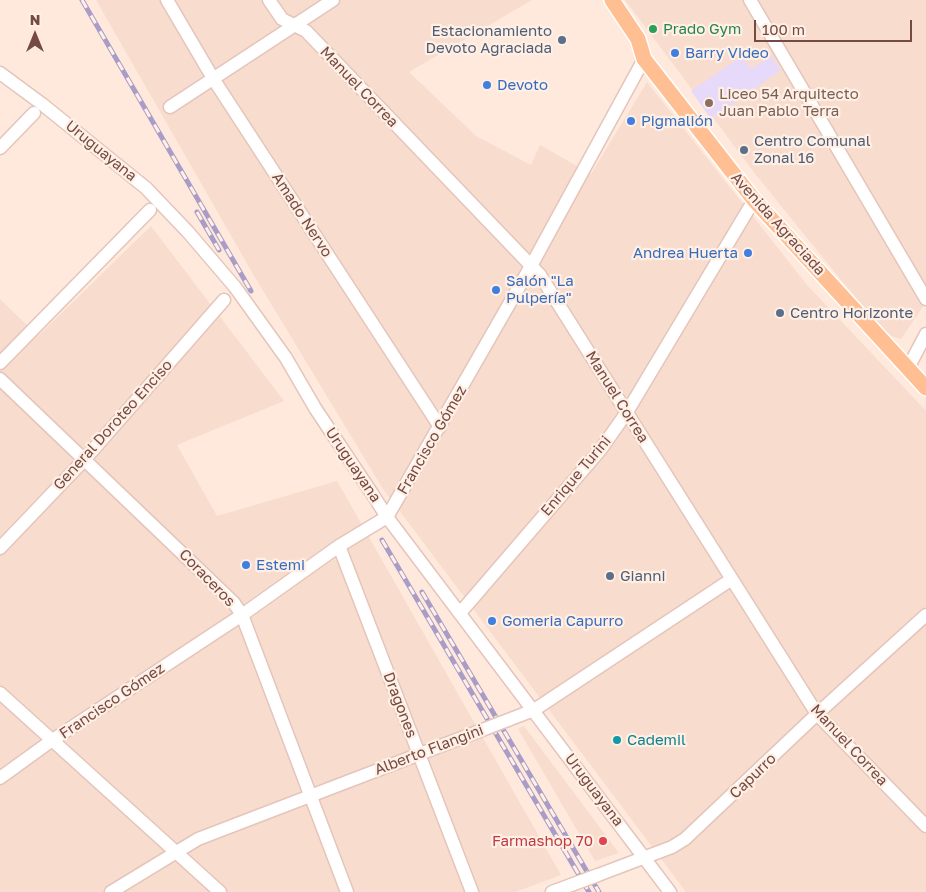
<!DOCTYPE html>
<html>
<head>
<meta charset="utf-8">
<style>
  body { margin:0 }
  #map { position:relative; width:926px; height:892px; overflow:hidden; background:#fee9dc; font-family:"Golos Text",sans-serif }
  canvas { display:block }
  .north { position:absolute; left:10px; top:10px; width:50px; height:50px; -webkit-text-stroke:4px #ffefe4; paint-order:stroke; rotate:0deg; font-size:14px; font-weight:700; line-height:20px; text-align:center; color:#754a43 }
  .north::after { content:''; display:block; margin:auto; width:18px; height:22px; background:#754a43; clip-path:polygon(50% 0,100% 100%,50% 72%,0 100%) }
  .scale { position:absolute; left:754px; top:20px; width:158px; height:22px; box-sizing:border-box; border:2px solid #754a43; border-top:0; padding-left:6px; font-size:15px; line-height:18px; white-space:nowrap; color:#754a43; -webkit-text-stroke:4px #ffefe4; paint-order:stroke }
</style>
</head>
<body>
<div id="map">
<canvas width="926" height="892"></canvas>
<div class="north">N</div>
<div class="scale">100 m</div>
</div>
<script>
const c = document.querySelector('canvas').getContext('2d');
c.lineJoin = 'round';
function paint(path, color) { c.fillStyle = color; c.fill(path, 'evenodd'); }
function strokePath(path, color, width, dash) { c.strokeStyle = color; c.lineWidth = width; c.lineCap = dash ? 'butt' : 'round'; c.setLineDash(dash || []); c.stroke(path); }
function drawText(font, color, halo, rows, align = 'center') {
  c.font = font + ' "Golos Text",sans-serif'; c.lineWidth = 4.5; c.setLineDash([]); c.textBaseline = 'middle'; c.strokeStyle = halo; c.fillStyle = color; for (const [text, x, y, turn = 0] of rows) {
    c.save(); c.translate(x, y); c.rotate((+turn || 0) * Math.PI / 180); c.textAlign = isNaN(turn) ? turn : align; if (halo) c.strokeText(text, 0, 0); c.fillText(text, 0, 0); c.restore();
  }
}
const residential = new Path2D(`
  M 96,0 L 532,0 L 409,72 L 476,136 L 531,165 L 540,145 L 591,174 L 647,82 L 807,285 L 926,411 L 926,892 L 686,892 L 383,489 L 253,274 Z
  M 625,0 L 926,0 L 926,302 L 901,339 L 885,334 L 756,175 Z
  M 151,226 L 284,401 L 177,445 L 217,516 L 337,481 L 561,875 L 515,892 L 0,892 L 0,299 L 38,336 Z
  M 524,726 L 619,853 L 595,861 L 518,729 Z`);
const education = new Path2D(`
  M 742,56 L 751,69 L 771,56 L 781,70 L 711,119 L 691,91 Z`);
const minor = new Path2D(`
  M 167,0 L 214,80 L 440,427
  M 269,0 L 282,19 L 306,31 L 540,275 L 817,714 L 926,826
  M 750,0 L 926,299
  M 0,73 L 42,104 L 146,188 L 188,232 L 235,287
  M 170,107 L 333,0
  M 0,148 L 34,113
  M 0,363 L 150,210
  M 908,368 L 926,334
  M 0,379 L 234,603 L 242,615 L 347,892
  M 373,495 L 387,517 L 670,892
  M 339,546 L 472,892
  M 0,548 L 85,459 L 224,300
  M 460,613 L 601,449 L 627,412 L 754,200
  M 0,693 L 220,892
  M 508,720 L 534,710 L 732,579
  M 0,778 L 51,741 L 242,615 L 339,546 L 387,517 L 531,266 L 644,59
  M 598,875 L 672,847 L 685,839 L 817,714 L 926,615
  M 111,892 L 198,839 L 477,732
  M 552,892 L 571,885`);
const major = new Path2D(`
  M 612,0 L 638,39 L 644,59 L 754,200 L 926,388`);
const rail = new Path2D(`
  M 82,0 L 251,291
  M 197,212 L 219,250
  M 382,540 L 589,892
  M 422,592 L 599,892`);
const minorBridge = new Path2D(`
  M 235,287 L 286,358 L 315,408 L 373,495
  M 477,732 L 508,720
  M 571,885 L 598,875`);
const markers = [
  [653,29,5,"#2e9e5b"],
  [562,40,5,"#5c6f8a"],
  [675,53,5,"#3f7fe0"],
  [487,85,5,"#3f7fe0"],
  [709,103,5,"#8d6e63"],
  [631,121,5,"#3f7fe0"],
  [744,150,5,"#5c6f8a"],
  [748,253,5,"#3f7fe0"],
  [496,290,5,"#3f7fe0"],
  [780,313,5,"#5c6f8a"],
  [246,565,5,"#3f7fe0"],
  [610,576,5,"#5c6f8a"],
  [492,621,5,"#3f7fe0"],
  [617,740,5,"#0f9aa8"],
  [603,841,5,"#e0444e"]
];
const leisureNames = [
  ["Prado Gym",663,29]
];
const serviceNames = [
  ["Estacionamiento",552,31,"right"],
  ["Devoto Agraciada",552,48,"right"],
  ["Centro Comunal",754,141],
  ["Zonal 16",754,158],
  ["Centro Horizonte",790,313],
  ["Gianni",620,576]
];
const shopNames = [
  ["Barry Video",685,53],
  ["Devoto",497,85],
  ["Pigmalión",641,121],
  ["Andrea Huerta",738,253,"right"],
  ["Salón \"La",506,281],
  ["Pulpería\"",506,298],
  ["Estemi",256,565],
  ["Gomeria Capurro",502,621]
];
const streetNames = [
  ["Manuel Correa",359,87,46],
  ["Uruguayana",101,151,39],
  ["Amado Nervo",302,215,57],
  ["Avenida Agraciada",778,224,48],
  ["Manuel Correa",617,397,58],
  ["General Doroteo Enciso",113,425,-48],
  ["Francisco Gómez",432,440,-60],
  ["Uruguayana",353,465,56],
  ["Enrique Turini",576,476,-50],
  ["Coraceros",207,578,46],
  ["Francisco Gómez",112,701,-34],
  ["Dragones",400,705,69],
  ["Manuel Correa",849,745,47],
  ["Alberto Flangini",429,750,-21],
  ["Capurro",753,776,-44],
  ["Uruguayana",594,790,53]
];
const educationNames = [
  ["Liceo 54 Arquitecto",719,94],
  ["Juan Pablo Terra",719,111]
];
const cultureNames = [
  ["Cademil",627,740]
];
const healthNames = [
  ["Farmashop 70",593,841]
];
paint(residential, '#f8dccd');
paint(education, '#e7d9fa');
strokePath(minor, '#e4c5bb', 15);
strokePath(major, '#fff', 18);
strokePath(minor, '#fff', 12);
strokePath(major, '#ffbf92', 15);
strokePath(rail, '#a99cc7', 5);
strokePath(rail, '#ffefe4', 3, [9]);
strokePath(minorBridge, '#e4c5bb', 15, []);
strokePath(minorBridge, '#fff', 12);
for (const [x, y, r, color] of markers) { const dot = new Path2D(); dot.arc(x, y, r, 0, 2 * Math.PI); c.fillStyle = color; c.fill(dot); strokePath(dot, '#ffefe4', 2); }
drawText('15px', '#27864d', '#ffefe4', leisureNames, 'left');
drawText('15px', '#4e5e75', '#ffefe4', serviceNames, 'left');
drawText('15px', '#366cbe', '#ffefe4', shopNames, 'left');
drawText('15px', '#754a43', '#ffefe4', streetNames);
drawText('15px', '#785e54', '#ffefe4', educationNames, 'left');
drawText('15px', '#0d838f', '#ffefe4', cultureNames, 'left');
drawText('15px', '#be3a42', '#ffefe4', healthNames, 'right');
</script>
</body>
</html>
